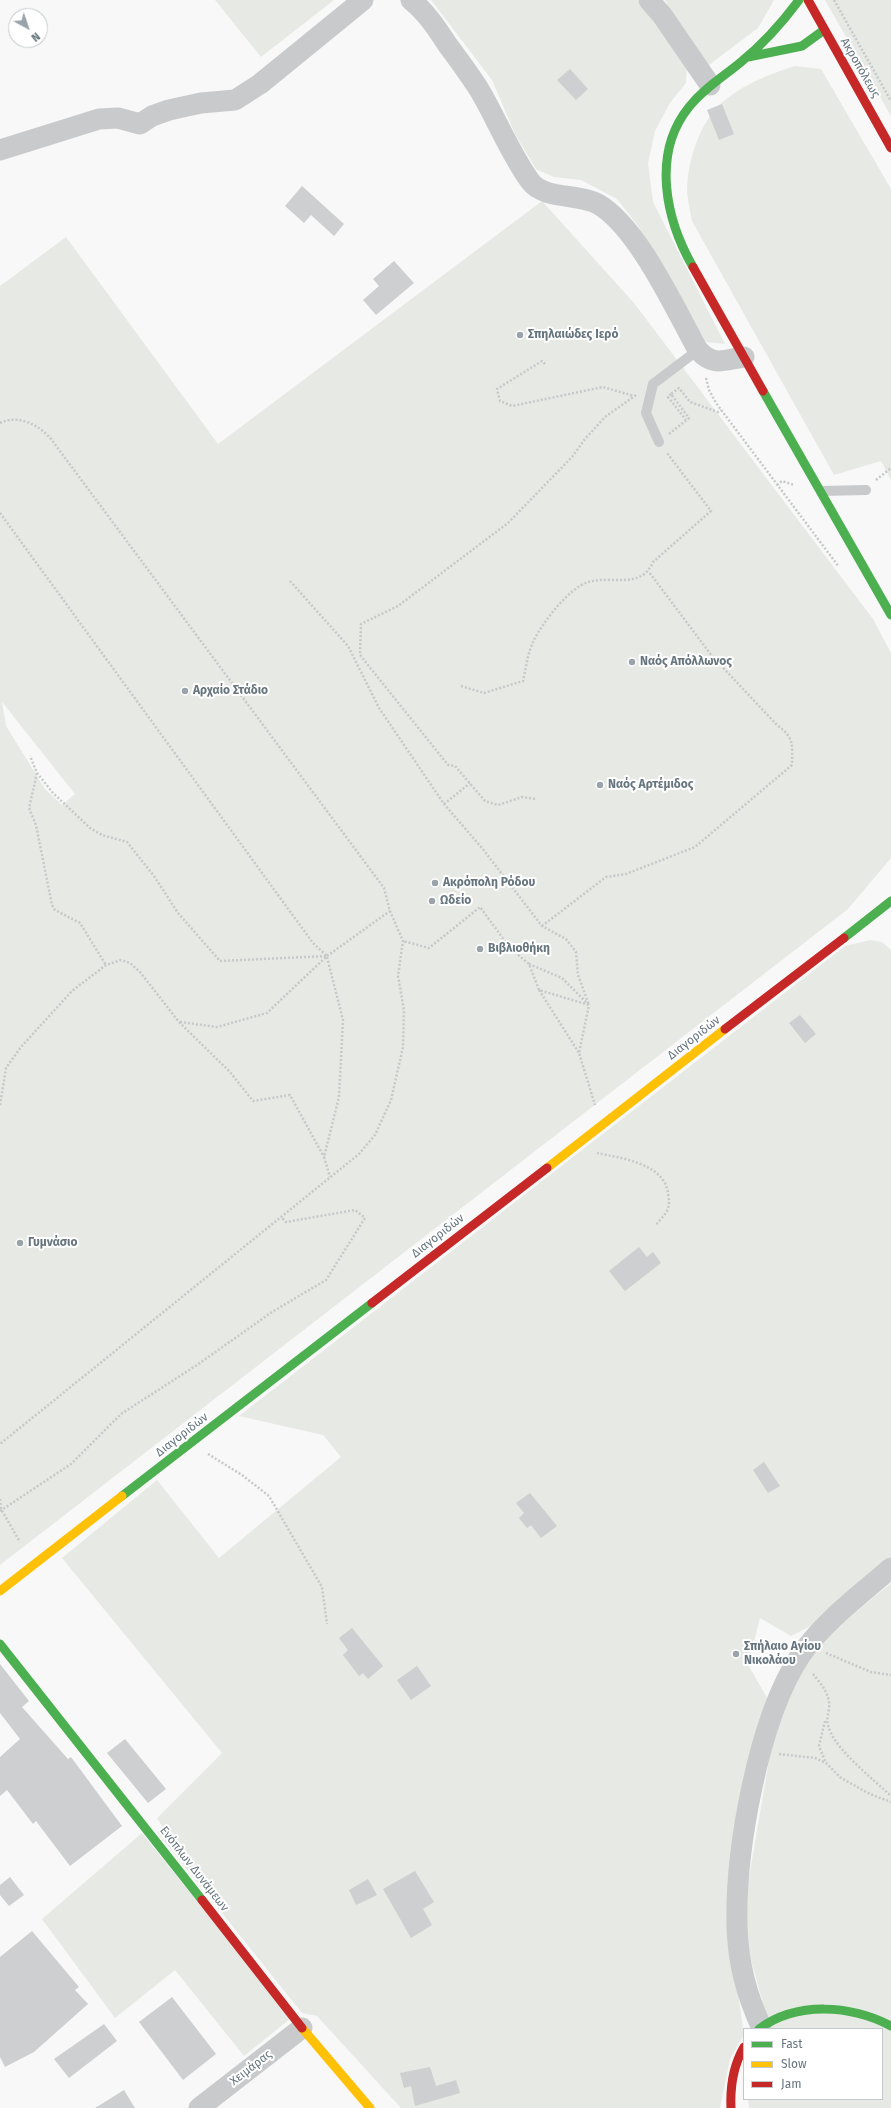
<!DOCTYPE html>
<html>
<head>
<meta charset="utf-8">
<style>
  body { margin:0 }
  #map { position:relative; width:891px; height:2108px; overflow:hidden; background:#f8f8f8; font-family:"Fira Sans",sans-serif }
  canvas { display:block }
  .legend { position:absolute; left:743px; top:2028px; width:140px; height:72px; box-sizing:border-box; background:#fff; border:1px solid #c2c8cb; margin:0; padding:5px 7px; list-style:none; font-size:12px; color:#66757e }
  .legend li { display:flex; align-items:center; gap:8px; height:20px }
  .legend b { width:20px; border:1px solid #c2c8cb }
  .north { position:absolute; left:8px; top:8px; width:40px; height:40px; box-sizing:border-box; background:#fff; border:1px solid #c2c8cb; border-radius:50%; rotate:140deg; font-size:11px; font-weight:700; line-height:16px; text-align:center; color:#66757e }
  .north::after { content:''; display:block; margin:auto; width:14px; height:18px; background:#99a3a9; clip-path:polygon(50% 0,100% 100%,50% 72%,0 100%) }
</style>
</head>
<body>
<div id="map">
<canvas width="891" height="2108"></canvas>
<ul class="legend">
<li><b style="height:5px;background:#4caf50"></b>Fast</li>
<li><b style="height:5px;background:#ffc107"></b>Slow</li>
<li><b style="height:5px;background:#c62828"></b>Jam</li>
</ul>
<div class="north">N</div>
</div>
<script>
const c = document.querySelector('canvas').getContext('2d');
c.lineJoin = 'round';
function paint(path, color) { c.fillStyle = color; c.fill(path, 'evenodd'); }
function strokePath(path, color, width, dash) { c.strokeStyle = color; c.lineWidth = width; c.lineCap = dash ? 'butt' : 'round'; c.setLineDash(dash || []); c.stroke(path); }
function drawText(font, color, halo, rows, align = 'center') {
  c.font = font + ' "Fira Sans",sans-serif'; c.lineWidth = 4; c.setLineDash([]); c.textBaseline = 'middle'; c.strokeStyle = halo; c.fillStyle = color; for (const [text, x, y, turn = 0] of rows) {
    c.save(); c.translate(x, y); c.rotate((+turn || 0) * Math.PI / 180); c.textAlign = isNaN(turn) ? turn : align; if (halo) c.strokeText(text, 0, 0); c.fillText(text, 0, 0); c.restore();
  }
}
const green = new Path2D(`
  M 215,0 L 334,0 L 261,57 Z
  M 431,0 L 638,0 L 687,60 L 686,83 L 670,103 L 655,131 L 648,163 L 653,202 L 725,344 L 706,342 L 667,279 L 638,226 L 617,199 L 581,180 L 554,177 L 536,169 L 515,134 L 492,80 Z
  M 665,0 L 774,0 L 758,28 L 705,68 Z
  M 825,0 L 891,0 L 891,116 Z
  M 795,66 L 821,69 L 891,189 L 891,480 L 881,461 L 834,475 L 692,221 C 690,210 687,198 687,188 C 688,164 696,136 710,116 C 727,91 768,74 795,66 Z
  M 542,201 L 634,303 L 873,619 L 891,653 L 891,858 L 848,909 L 0,1565 L 0,286 L 66,237 L 218,444 ZM 2,702 L 75,794 L 62,805 L 45,789 L 6,726 Z
  M 870,940 L 882,942 L 891,950 L 891,1564 L 819,1622 L 791,1636 L 760,1618 L 748,1665 L 769,1701 L 733,1958 L 744,2035 L 730,2059 L 720,2108 L 401,2108 L 317,2016 L 302,2013 L 157,1832 L 162,1826 L 157,1818 L 222,1753 L 62,1558 L 157,1480 L 219,1558 L 341,1457 L 323,1435 L 239,1416 L 845,946 Z
  M 891,1583 L 891,2108 L 749,2108 L 748,2099 L 882,2099 L 882,2029 L 770,2029 L 746,1942 L 748,1883 L 774,1731 L 802,1669 L 824,1638 Z
  M 142,1833 L 291,2018 L 244,2056 L 175,1970 L 115,2018 L 42,1919 Z`);
const building = new Path2D(`
  M 570,69 L 588,89 L 576,100 L 557,80 Z
  M 722,104 L 734,134 L 719,140 L 707,110 Z
  M 302,186 L 344,224 L 334,236 L 311,215 L 304,223 L 285,206 Z
  M 394,261 L 414,283 L 376,315 L 363,300 L 379,286 L 373,279 Z
  M 800,1015 L 816,1034 L 805,1043 L 789,1023 Z
  M 639,1247 L 647,1257 L 653,1252 L 661,1263 L 625,1291 L 609,1271 Z
  M 764,1462 L 780,1486 L 768,1493 L 753,1470 Z
  M 530,1493 L 557,1526 L 541,1538 L 531,1525 L 527,1528 L 519,1518 L 524,1513 L 516,1503 Z
  M 352,1628 L 383,1666 L 368,1679 L 363,1673 L 359,1676 L 343,1655 L 348,1650 L 339,1638 Z
  M 0,1664 L 29,1701 L 22,1707 L 68,1759 L 71,1757 L 122,1826 L 70,1866 L 36,1821 L 33,1824 L 7,1790 L 0,1796 L 0,1757 L 20,1739 L 0,1713 Z
  M 417,1666 L 431,1686 L 411,1700 L 397,1680 Z
  M 125,1739 L 166,1789 L 148,1803 L 107,1753 Z
  M 415,1871 L 434,1902 L 423,1909 L 432,1925 L 411,1938 L 383,1889 Z
  M 10,1877 L 24,1895 L 9,1906 L 0,1895 L 0,1885 Z
  M 368,1879 L 377,1895 L 356,1905 L 349,1890 Z
  M 32,1931 L 79,1987 L 75,1990 L 88,2004 L 34,2052 L 5,2067 L 0,2057 L 0,1957 Z
  M 172,1997 L 216,2054 L 183,2080 L 139,2022 Z
  M 104,2024 L 117,2041 L 69,2078 L 54,2059 Z
  M 430,2067 L 436,2086 L 456,2080 L 460,2093 L 415,2106 L 411,2086 L 404,2088 L 400,2073 Z
  M 124,2090 L 135,2108 L 95,2108 Z`);
const path = new Path2D(`
  M 834,0 L 891,101
  M 545,364 L 542,361 L 497,389 L 500,401 L 512,406 L 603,387 L 634,396
  M 706,378 L 709,390 L 716,403 L 839,567
  M 671,394 L 668,397 L 686,420
  M 0,423 C 19,414 39,425 51,439 L 384,888 L 390,911 L 403,941 L 398,976 L 404,1010 L 403,1047 L 391,1100 L 375,1135 L 359,1154 L 0,1444
  M 669,434 L 689,418 L 671,394 L 679,388 L 690,402 L 718,412 L 721,410
  M 876,480 L 891,468
  M 777,485 L 782,481 L 794,485
  M 0,513 L 313,943 L 327,956 L 220,961 L 178,913 L 154,876 L 127,842 L 102,835 L 90,828 L 53,793 L 37,773 L 30,756
  M 290,581 L 348,646 L 379,708 L 444,804 L 482,848 L 542,926 L 566,939 L 576,952 L 578,975 L 589,1005 L 539,990 L 529,964 L 510,948 L 480,907 L 429,948 L 403,941
  M 461,686 L 484,693 L 523,681 C 526,668 528,651 534,640 C 543,622 569,588 588,582 C 612,575 641,590 653,562 L 711,511 L 667,453
  M 37,773 L 29,808 L 36,825 L 52,905 L 55,910 L 80,923 L 106,965
  M 535,799 L 522,797 L 498,805 L 485,801 L 455,766 L 448,765 L 360,655 L 361,624 L 398,606 L 508,523 L 572,457 L 585,439 L 605,417 L 636,395
  M 444,804 L 470,783
  M 542,926 L 606,877 L 626,874 L 695,847 L 792,765 C 792,745 795,738 777,725 L 712,656 L 649,572
  M 327,957 L 343,1020 L 339,1097 L 324,1157 L 330,1177
  M 529,964 L 562,978 L 589,1005 L 579,1053 L 595,1105
  M 539,990 L 579,1053
  M 180,1022 L 217,1027 L 267,1013 L 327,956 L 390,911
  M 0,1105 L 6,1068 L 21,1047 L 72,991 L 106,965 L 121,960 L 130,963 L 140,972 L 179,1022 L 230,1072 L 253,1101 L 290,1095 L 324,1157
  M 597,1153 C 620,1158 664,1163 668,1193 C 669,1199 670,1205 667,1211 C 664,1216 659,1221 656,1225
  M 208,1454 L 242,1475 L 269,1496 L 322,1587 L 327,1624
  M 0,1499 L 1,1509 L 20,1542
  M 0,1511 L 71,1464 L 121,1414 L 197,1365 L 272,1312 L 326,1280 L 365,1218 L 355,1210 L 286,1222 L 281,1217
  M 826,1653 L 871,1672 L 891,1675
  M 813,1674 C 821,1684 831,1695 829,1709 C 827,1719 826,1723 831,1733 C 840,1753 874,1780 891,1796
  M 825,1721 L 819,1746 L 826,1763
  M 779,1754 L 815,1758 L 826,1763 L 841,1778 L 870,1794 L 891,1802`);
const lane = new Path2D(`
  M 659,442 L 646,413 L 653,384 L 698,350
  M 822,491 L 866,490`);
const street = new Path2D(`
  M 411,0 C 426,12 436,27 447,44 C 458,59 470,75 480,91 C 497,120 510,153 530,181 C 544,200 578,193 598,204 C 638,227 675,309 698,350 C 714,367 723,360 744,357
  M 649,0 L 662,15 L 710,85
  M 0,150 L 99,119 L 118,118 L 140,124 L 152,116 L 169,110 L 201,103 L 235,100 L 260,84 L 363,0
  M 761,2026 C 747,1996 738,1961 737,1927 C 735,1851 758,1720 800,1656 C 824,1621 859,1596 891,1568
  M 199,2108 L 302,2028`);
const fast = new Path2D(`
  M 748,57 L 802,46 L 824,30
  M 693,267 C 666,220 651,154 689,107 C 703,89 723,77 741,62 C 763,44 782,23 799,0
  M 763,391 L 891,615
  M 844,938 L 891,901
  M 122,1496 L 372,1303
  M 0,1644 L 202,1900
  M 759,2029 C 797,2001 851,2005 891,2026`);
const slow = new Path2D(`
  M 547,1168 L 725,1029
  M 0,1591 L 122,1496
  M 302,2028 L 370,2108`);
const jam = new Path2D(`
  M 808,0 L 891,148
  M 693,267 L 763,391
  M 725,1029 L 844,938
  M 372,1303 L 547,1168
  M 202,1900 L 302,2028
  M 731,2108 C 730,2086 733,2066 744,2047`);
const markers = [
  [520,335,4,"#99a3a9"],
  [632,662,4,"#99a3a9"],
  [185,691,4,"#99a3a9"],
  [600,785,4,"#99a3a9"],
  [435,883,4,"#99a3a9"],
  [432,901,4,"#99a3a9"],
  [480,949,4,"#99a3a9"],
  [20,1243,4,"#99a3a9"],
  [736,1654,4,"#99a3a9"]
];
const streetNames = [
  ["Ακροπόλεως",860,68,60],
  ["Διαγοριδών",694,1038,-38],
  ["Διαγοριδών",438,1236,-38],
  ["Διαγοριδών",182,1435,-38],
  ["Ενόπλων Δυνάμεων",194,1869,52],
  ["Χειμάρας",251,2068,-38]
];
const poiNames = [
  ["Σπηλαιώδες Ιερό",528,335],
  ["Ναός Απόλλωνος",640,662],
  ["Αρχαίο Στάδιο",193,691],
  ["Ναός Αρτέμιδος",608,785],
  ["Ακρόπολη Ρόδου",443,883],
  ["Ωδείο",440,901],
  ["Βιβλιοθήκη",488,949],
  ["Γυμνάσιο",28,1243],
  ["Σπήλαιο Αγίου",744,1647],
  ["Νικολάου",744,1661]
];
paint(green, '#e7e9e5');
paint(building, '#cdcfd0');
strokePath(path, '#c7c8c9', 2.5, [2, 2]);
strokePath(lane, '#c9cacb', 10);
strokePath(street, '#c9cacb', 21);
strokePath(fast, '#4caf50', 9);
strokePath(slow, '#ffc107', 9);
strokePath(jam, '#c62828', 9);
for (const [x, y, r, color] of markers) { const dot = new Path2D(); dot.arc(x, y, r, 0, 2 * Math.PI); c.fillStyle = color; c.fill(dot); strokePath(dot, '#fff', 1.5); }
drawText('12px', '#66757e', '#fff', streetNames);
drawText('bold 12px', '#66757e', '#fff', poiNames, 'left');
</script>
</body>
</html>
